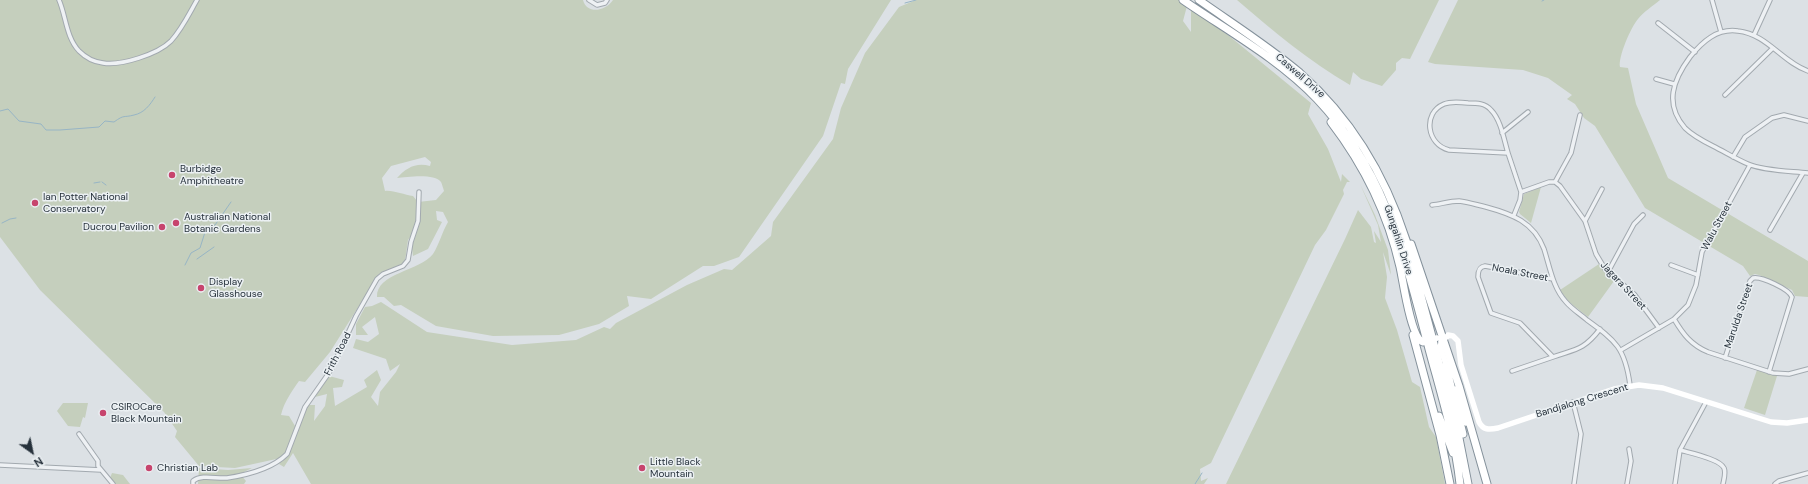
<!DOCTYPE html>
<html>
<head>
<meta charset="utf-8">
<style>
  body { margin:0 }
  #map { position:relative; width:1808px; height:484px; overflow:hidden; background:#dce1e5; font-family:"DM Sans",sans-serif }
  canvas { display:block }
  .north { position:absolute; left:12px; top:432px; width:40px; height:40px; -webkit-text-stroke:3px #ebf0f3; paint-order:stroke; rotate:147deg; font-size:11px; font-weight:700; line-height:16px; text-align:center; color:#26313b }
  .north::after { content:''; display:block; margin:auto; width:14px; height:18px; background:#26313b; clip-path:polygon(50% 0,100% 100%,50% 72%,0 100%) }
</style>
</head>
<body>
<div id="map">
<canvas width="1808" height="484"></canvas>
<div class="north">N</div>
</div>
<script>
const c = document.querySelector('canvas').getContext('2d');
c.lineJoin = 'round';
function paint(path, color) { c.fillStyle = color; c.fill(path, 'evenodd'); }
function strokePath(path, color, width, dash) { c.strokeStyle = color; c.lineWidth = width; c.lineCap = dash ? 'butt' : 'round'; c.setLineDash(dash || []); c.stroke(path); }
function drawText(font, color, halo, rows, align = 'center') {
  c.font = font + ' "DM Sans",sans-serif'; c.lineWidth = 3; c.setLineDash([]); c.textBaseline = 'middle'; c.strokeStyle = halo; c.fillStyle = color; for (const [text, x, y, turn = 0] of rows) {
    c.save(); c.translate(x, y); c.rotate((+turn || 0) * Math.PI / 180); c.textAlign = isNaN(turn) ? turn : align; if (halo) c.strokeText(text, 0, 0); c.fillText(text, 0, 0); c.restore();
  }
}
const green = new Path2D(`
  M 0,0 L 583,0 C 587,15 606,11 613,0 L 891,0 L 848,69 L 845,84 L 841,83 L 823,136 L 739,257 L 714,266 L 703,266 L 651,299 L 627,296 L 629,306 L 599,324 L 559,335 L 493,336 L 436,326 L 401,305 L 394,306 L 384,297 L 377,297 C 376,273 420,271 433,254 C 439,245 442,232 448,222 L 443,212 L 436,211 L 437,220 L 442,222 L 428,249 L 413,256 L 411,242 L 414,232 L 408,240 L 405,261 L 400,267 L 379,274 L 330,352 L 305,382 L 299,381 C 292,391 284,402 281,415 L 289,416 L 295,426 L 288,449 L 281,458 L 235,468 L 199,466 L 175,437 L 177,431 L 164,412 L 40,290 L 0,237 ZM 425,157 L 431,162 L 430,166 C 416,162 406,168 397,178 C 407,177 435,173 441,182 C 442,184 443,188 444,191 L 436,200 L 418,202 L 413,196 C 404,195 393,190 385,191 L 382,178 L 391,166 Z
  M 916,0 L 1179,0 L 1187,6 L 1183,21 L 1191,32 L 1191,9 L 1228,35 L 1311,103 L 1308,114 L 1328,149 L 1341,182 L 1342,174 L 1350,182 L 1347,182 L 1343,190 L 1344,194 L 1326,230 L 1315,245 L 1211,463 L 1200,469 L 1201,481 L 1208,478 L 1204,484 L 311,484 L 293,453 L 284,467 L 279,464 L 287,456 L 307,405 L 315,405 L 314,421 L 325,406 L 327,394 L 315,397 L 329,376 L 344,380 L 342,387 L 333,388 L 335,406 L 367,387 L 364,380 L 377,370 L 381,380 L 371,397 L 378,406 L 380,392 L 396,372 L 400,364 L 390,371 L 386,359 L 353,348 L 356,339 L 368,342 L 379,334 L 375,317 L 362,327 L 368,335 L 356,335 L 356,324 L 365,307 L 372,306 L 381,302 L 427,332 L 512,345 L 576,340 L 604,327 L 610,329 L 616,323 L 687,285 L 724,269 L 732,270 L 771,236 L 773,222 L 833,139 L 841,108 L 865,53 L 899,7 Z
  M 1237,0 L 1439,0 L 1410,59 L 1402,58 L 1396,63 L 1396,70 L 1382,86 L 1361,79 L 1353,72 L 1350,85 C 1309,61 1273,31 1237,0 Z
  M 1458,0 L 1660,0 C 1653,6 1643,12 1638,19 C 1631,27 1618,57 1620,67 L 1628,68 L 1636,104 L 1668,178 L 1808,261 L 1808,297 L 1795,296 L 1792,290 L 1759,275 L 1755,274 L 1750,276 L 1743,266 L 1645,208 L 1595,126 L 1584,118 L 1575,104 L 1567,99 L 1572,95 L 1548,78 L 1523,70 L 1435,64 L 1428,62 Z
  M 1360,184 L 1375,215 L 1388,250 L 1391,275 L 1383,252 L 1387,277 L 1385,298 L 1397,330 L 1412,382 L 1420,387 L 1429,427 L 1436,437 L 1445,484 L 1226,484 L 1345,239 L 1358,210 L 1371,227 L 1374,242 L 1376,243 L 1374,231 L 1381,242 L 1378,225 Z
  M 1541,187 L 1531,223 L 1520,214 L 1519,212 L 1524,194 Z
  M 1599,264 L 1614,281 L 1588,317 L 1569,302 L 1560,290 Z
  M 1757,370 L 1777,376 L 1765,415 L 1744,408 Z
  M 63,403 L 88,403 L 85,418 L 83,417 L 80,427 L 68,426 L 57,411 Z
  M 199,468 L 228,470 L 252,468 L 240,474 L 246,481 L 244,484 L 198,484 Z
  M 112,473 L 123,475 L 130,484 L 114,484 L 110,478 Z`);
const stream = new Path2D(`
  M 1542,1 L 1544,0
  M 905,3 L 916,0
  M 0,111 L 8,109 L 19,121 L 41,124 L 46,130 L 60,130 L 99,127 L 105,121 L 114,122 C 125,114 123,118 134,115 C 144,113 150,105 155,97
  M 102,182 L 106,185
  M 94,183 L 100,182
  M 2,223 L 10,219 L 16,218
  M 197,259 L 214,247
  M 185,265 L 191,253 L 200,248 L 206,229 L 215,225 L 231,202
  M 1195,484 L 1202,473`);
const street = new Path2D(`
  M 59,0 C 66,16 66,37 79,51 C 85,57 94,62 103,63 C 121,66 158,54 171,41 C 182,29 189,14 197,0
  M 589,0 L 597,5 L 605,3 L 607,0
  M 1712,0 L 1721,32
  M 1658,23 L 1695,52
  M 1754,35 L 1770,0
  M 1808,71 C 1782,62 1767,34 1738,31 C 1717,28 1702,42 1690,57 C 1673,80 1664,104 1685,128 C 1693,136 1703,141 1713,146 C 1725,152 1736,159 1748,164 C 1765,171 1790,171 1808,173
  M 1656,79 L 1674,84
  M 1725,95 L 1773,48
  M 1502,133 L 1528,112
  M 1508,153 C 1504,140 1501,120 1491,110 C 1485,103 1477,103 1468,103 C 1460,102 1451,101 1444,104 C 1422,113 1427,145 1449,150 L 1508,153 L 1521,192 L 1520,200 L 1514,215
  M 1733,157 L 1745,137 L 1772,118 L 1784,115 L 1808,121
  M 1555,182 L 1560,186 L 1585,221 L 1596,254 L 1605,269 L 1634,294 L 1659,328
  M 1521,192 L 1549,182 L 1555,182 L 1571,153 L 1580,115
  M 1432,205 C 1441,204 1450,201 1459,201 C 1468,202 1477,205 1486,207 C 1512,214 1534,222 1544,249 C 1550,268 1553,288 1566,302 C 1572,309 1580,314 1587,320 C 1616,341 1625,348 1630,385
  M 1585,221 L 1602,189
  M 1770,230 L 1803,173
  M 1671,265 L 1698,275
  M 1608,272 L 1634,224 L 1643,215
  M 1553,279 L 1485,266 C 1479,267 1478,271 1478,277 L 1491,313 L 1520,323 L 1553,357 C 1576,349 1584,350 1600,329
  M 1674,319 C 1683,334 1691,345 1708,352 L 1773,373 L 1789,374 L 1808,369
  M 1621,350 L 1674,319 L 1688,305 L 1696,285 L 1702,252 L 1750,165
  M 1725,358 L 1750,281 L 1753,278 C 1761,276 1789,289 1792,297 L 1769,372
  M 1512,371 L 1553,357
  M 1573,402 L 1581,434 L 1574,484
  M 79,434 L 98,461 L 98,466 L 113,484
  M 1680,450 C 1690,453 1720,459 1724,468 C 1726,473 1724,479 1723,484
  M 0,465 L 101,470
  M 193,484 L 193,481 C 202,474 216,479 227,478 C 247,475 272,469 287,454 L 305,407 L 331,370 L 356,316 L 377,279 L 383,274 L 403,266 L 408,260 L 411,242 L 418,221 L 419,192
  M 1627,484 L 1631,461 L 1629,449
  M 1675,484 L 1680,450 L 1706,402
  M 1775,484 L 1779,481 L 1808,473`);
const secondary = new Path2D(`
  M 1448,335 L 1453,336 L 1458,341 L 1461,365 L 1479,422 C 1483,430 1489,430 1498,428 L 1614,389 L 1639,385 L 1663,388 L 1771,422 L 1787,423 L 1808,420
  M 1442,340 L 1440,347 L 1448,370
  M 1455,389 L 1466,423`);
const highway = new Path2D(`
  M 1183,0 C 1228,31 1279,59 1317,99 C 1386,172 1404,255 1429,349 C 1441,394 1455,438 1460,484
  M 1199,0 C 1233,24 1268,46 1300,73 C 1351,118 1385,175 1406,240 L 1458,433 L 1468,484
  M 1331,122 C 1364,165 1388,214 1400,267 C 1403,280 1411,339 1423,342
  M 1411,244 L 1459,386 L 1487,484
  M 1413,335 L 1440,435 L 1450,484
  M 1446,366 L 1463,434
  M 1439,416 L 1453,453`);
const secondaryBridge = new Path2D(`
  M 1442,340 L 1448,336
  M 1423,342 L 1437,338`);
const markers = [
  [172,175,4,"#c7446d"],
  [35,203,4,"#c7446d"],
  [176,223,4,"#c7446d"],
  [162,227,4,"#c7446d"],
  [201,288,4,"#c7446d"],
  [103,413,4,"#c7446d"],
  [149,468,4,"#c7446d"],
  [642,468,4,"#c7446d"]
];
const streetNames = [
  ["Caswell Drive",1300,76,41],
  ["Walu Street",1717,226,-62],
  ["Gungahlin Drive",1398,240,72],
  ["Noala Street",1520,273,11],
  ["Jagara Street",1623,286,47],
  ["Marulda Street",1739,316,-71],
  ["Frith Road",338,354,-63],
  ["Bandjalong Crescent",1582,401,-17]
];
const poiNames = [
  ["Burbidge",180,169],
  ["Amphitheatre",180,181],
  ["Ian Potter National",43,197],
  ["Conservatory",43,209],
  ["Australian National",184,217],
  ["Botanic Gardens",184,229],
  ["Ducrou Pavilion",154,227,"right"],
  ["Display",209,282],
  ["Glasshouse",209,294],
  ["CSIROCare",111,407],
  ["Black Mountain",111,419],
  ["Little Black",650,462],
  ["Mountain",650,474],
  ["Christian Lab",157,468]
];
paint(green, '#c5cfbd');
strokePath(stream, '#97b5c5', 1);
strokePath(street, '#a2a9af', 5.5);
strokePath(highway, '#84919b', 9);
strokePath(street, '#eef1f4', 3.5);
strokePath(secondary, '#fff', 5.5);
strokePath(highway, '#fff', 7);
strokePath(secondaryBridge, '#fff', 5.5);
for (const [x, y, r, color] of markers) { const dot = new Path2D(); dot.arc(x, y, r, 0, 2 * Math.PI); c.fillStyle = color; c.fill(dot); strokePath(dot, '#ebf0f3', 1.5); }
drawText('10px', '#26313b', '#ebf0f3', streetNames);
drawText('10px', '#26313b', '#ebf0f3', poiNames, 'left');
</script>
</body>
</html>
